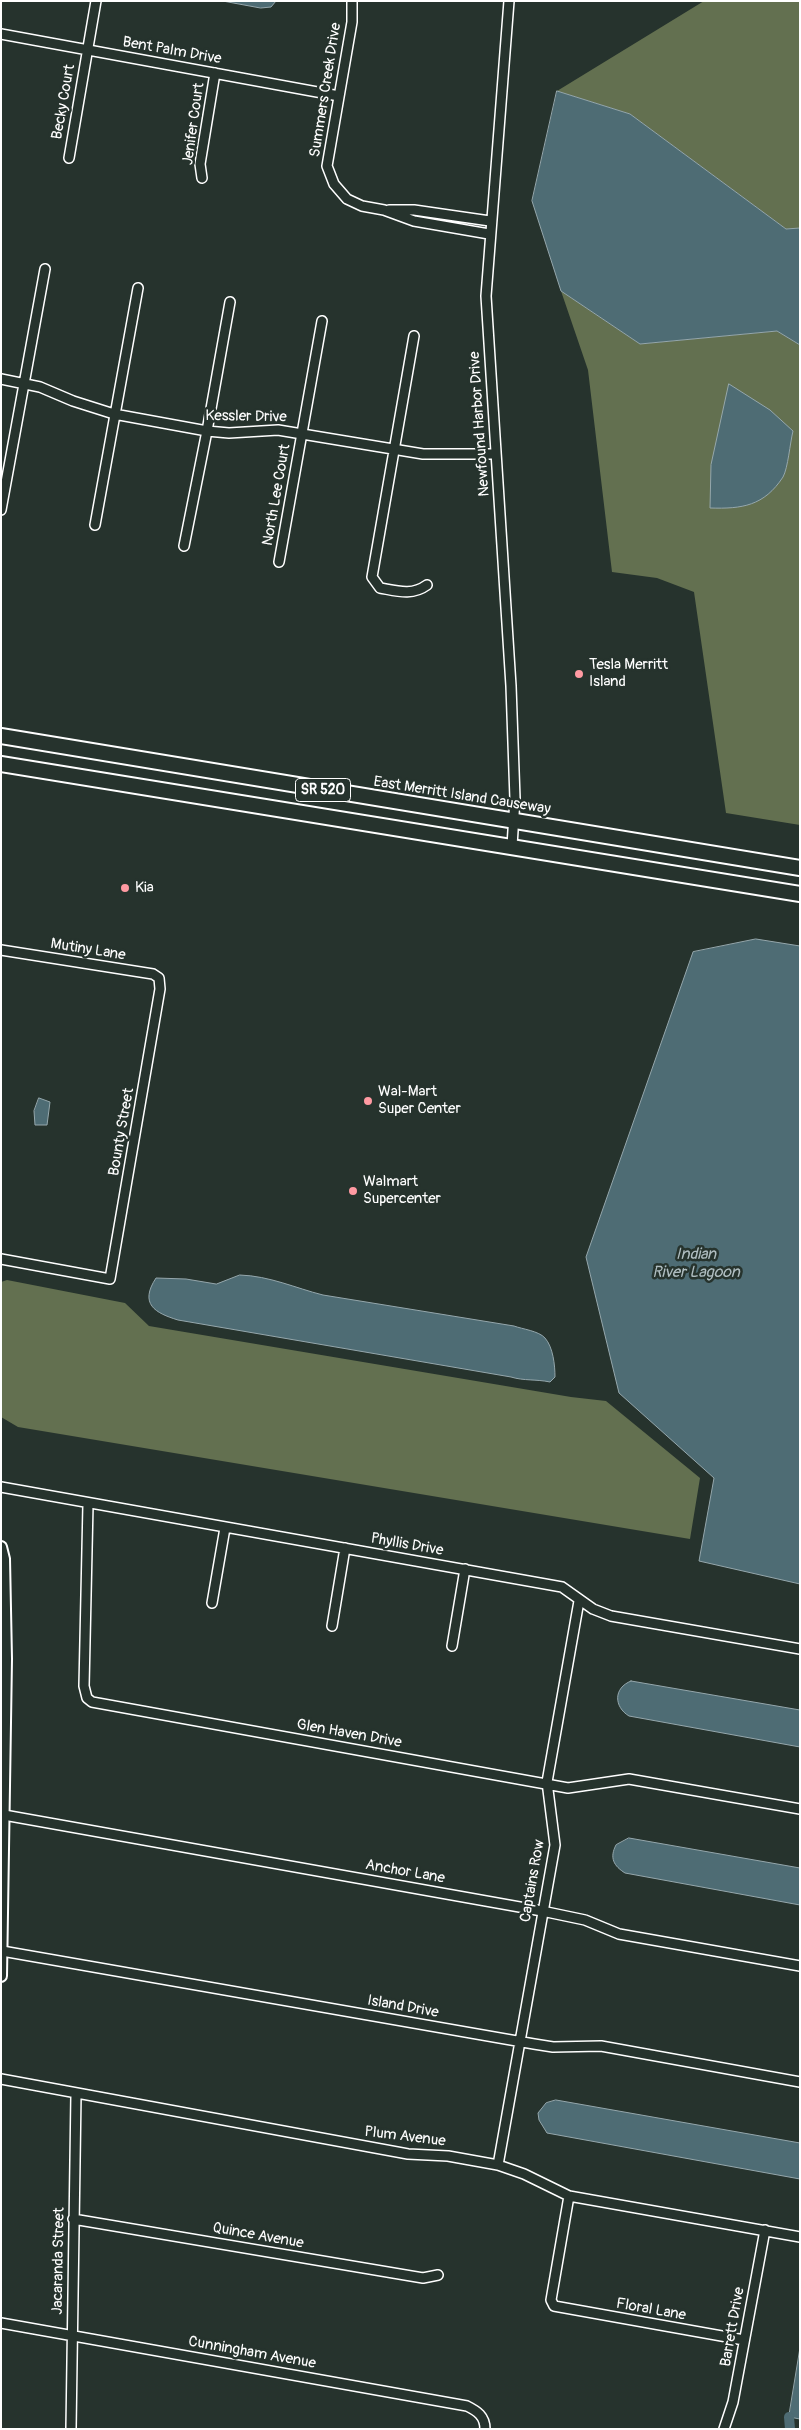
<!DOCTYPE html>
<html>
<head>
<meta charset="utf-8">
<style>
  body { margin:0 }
  #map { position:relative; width:801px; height:2430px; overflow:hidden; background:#26332d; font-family:Pangolin,sans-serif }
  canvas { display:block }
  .frame { position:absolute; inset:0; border:2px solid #fff; pointer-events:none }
</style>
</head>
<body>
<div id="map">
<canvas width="801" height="2430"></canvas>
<div class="frame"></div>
</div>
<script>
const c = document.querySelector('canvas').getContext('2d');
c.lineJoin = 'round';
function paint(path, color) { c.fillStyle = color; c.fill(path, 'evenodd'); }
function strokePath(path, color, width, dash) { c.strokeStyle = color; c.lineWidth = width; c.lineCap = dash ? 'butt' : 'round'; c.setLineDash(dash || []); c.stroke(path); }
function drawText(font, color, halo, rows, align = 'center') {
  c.font = font + ' Pangolin,sans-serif'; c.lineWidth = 5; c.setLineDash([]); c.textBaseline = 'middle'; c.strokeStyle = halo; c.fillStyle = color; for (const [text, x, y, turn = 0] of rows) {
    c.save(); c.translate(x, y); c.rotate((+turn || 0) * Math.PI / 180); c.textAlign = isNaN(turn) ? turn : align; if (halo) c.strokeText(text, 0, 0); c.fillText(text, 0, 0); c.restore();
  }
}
const green = new Path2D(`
  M 704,1 L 800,1 L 800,228 L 786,229 L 630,114 L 557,91 Z
  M 561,291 L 640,344 L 777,331 L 800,345 L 800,825 L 726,813 L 694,592 L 657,578 L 612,572 L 588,370 Z
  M 7,1280 L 125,1303 L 149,1326 L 571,1397 L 606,1401 L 700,1478 L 690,1539 L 18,1427 L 1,1417 L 1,1282 Z`);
const water = new Path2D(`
  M 223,1 L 276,1 L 271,7 L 261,8 Z
  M 557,91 L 630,114 L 786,229 L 800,228 L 800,345 L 777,331 L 640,344 L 561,291 L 532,201 Z
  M 729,384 L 770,410 L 793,431 C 790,443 788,468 783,477 C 764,506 742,509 710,508 L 711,465 Z
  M 756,939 L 800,946 L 800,1584 L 699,1561 L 714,1478 L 619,1393 L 586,1257 L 693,952 Z
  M 39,1098 L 50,1102 L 47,1125 L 35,1125 L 34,1111 Z
  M 240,1275 C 270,1276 295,1288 323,1295 L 514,1326 C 522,1329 539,1331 545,1338 C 553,1347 555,1365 555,1377 L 550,1382 C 536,1379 524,1381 511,1377 L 178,1320 C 155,1313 139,1304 156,1278 L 186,1279 L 216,1284 Z
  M 631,1681 L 800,1710 L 800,1747 L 629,1716 C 614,1707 613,1688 631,1681 Z
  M 629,1838 L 800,1868 L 800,1905 L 625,1873 C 614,1866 609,1858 616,1845 Z
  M 556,2100 L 800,2143 L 800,2179 L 547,2133 L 539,2120 L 538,2113 L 546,2103 Z
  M 800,2348 L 800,2419 L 789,2417 Z`);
const canal = new Path2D(`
  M 789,2417 L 790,2429`);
const minor = new Path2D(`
  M 352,1 L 352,22 L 327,166 L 334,184 L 347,199 L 362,206 L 384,210 L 414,221 L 489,234
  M 509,1 L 486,296 L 511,686 L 515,799 L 512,846
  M 1,34 L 339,96
  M 69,158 L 96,1
  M 202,178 L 200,164 L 215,73
  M 389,210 L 414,210 L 490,221
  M 414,336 L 372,577 L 380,588 C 397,591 412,596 427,585
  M 1,379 L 40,387 L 73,401 L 114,414 L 207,431 L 229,433 L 278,430 L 423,454 L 496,454
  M 1,510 L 45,269
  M 95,525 L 138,288
  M 184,546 L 207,431 L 230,302
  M 279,562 L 322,321
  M 1,950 L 153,974 L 159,978 L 160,989 L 110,1279 L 1,1259
  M 1,1487 L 562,1587 L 593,1609 L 611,1616 L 800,1649
  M 88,1504 L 84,1686 L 87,1698 L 92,1702 L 568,1788 L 629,1779 L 800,1809
  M 212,1603 L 225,1528
  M 332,1626 L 345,1548
  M 452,1646 L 465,1569
  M 4,1815 L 542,1911 L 585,1920 L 619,1934 L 800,1966
  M 2,1951 L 534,2044 L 553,2047 L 601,2046 L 800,2082
  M 1,2079 L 408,2154 L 448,2156 L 498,2165 L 524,2174 L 569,2196 L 800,2237
  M 498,2165 L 555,1845 L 547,1782 L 579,1601
  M 569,2196 L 551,2300 L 554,2306 L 744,2340
  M 73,2219 L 423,2278 L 438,2275
  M 1,2323 L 467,2406 C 477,2411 485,2416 485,2429
  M 71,2429 L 76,2094
  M 724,2429 L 733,2402 L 765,2230`);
const tertiary = new Path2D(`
  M 1,1547 L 4,1559 L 6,1659 L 1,1976`);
const primary = new Path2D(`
  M 1,736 L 800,868
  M 1,764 L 800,894`);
const markers = [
  [579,674,5,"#ff9aa2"],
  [125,888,5,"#ff9aa2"],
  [368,1101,5,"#ff9aa2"],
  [353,1191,5,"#ff9aa2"]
];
const shields = [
  [323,790,55]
];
const shieldNames = [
  ["SR 520",323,790]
];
const streetNames = [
  ["Bent Palm Drive",172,51,10],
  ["Summers Creek Drive",326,90,-81],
  ["Becky Court",64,102,-80],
  ["Jenifer Court",194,124,-82],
  ["Kessler Drive",246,417,1],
  ["Newfound Harbor Drive",480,424,-94],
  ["North Lee Court",277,495,-80],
  ["East Merritt Island Causeway",462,796,9],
  ["Mutiny Lane",88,950,9],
  ["Bounty Street",122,1132,-80],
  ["Phyllis Drive",407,1545,10],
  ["Glen Haven Drive",349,1734,10],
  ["Anchor Lane",405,1872,10],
  ["Captains Row",533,1881,-80],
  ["Island Drive",403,2007,10],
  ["Plum Avenue",405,2137,7],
  ["Quince Avenue",258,2236,10],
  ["Jacaranda Street",59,2261,-89],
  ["Floral Lane",651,2310,10],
  ["Barrett Drive",733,2327,-80],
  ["Cunningham Avenue",252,2353,10]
];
const poiNames = [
  ["Tesla Merritt",589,665],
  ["Island",589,682],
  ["Kia",135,888],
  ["Wal-Mart",378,1092],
  ["Super Center",378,1109],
  ["Walmart",363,1182],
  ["Supercenter",363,1199]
];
const waterNames = [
  ["Indian",696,1255],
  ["River Lagoon",696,1273]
];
paint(green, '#637050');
paint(water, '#4e6c74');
strokePath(water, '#95a7ac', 1);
strokePath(canal, '#4e6c74', 10);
strokePath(minor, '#fff', 12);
strokePath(tertiary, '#fff', 14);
strokePath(primary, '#fff', 18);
strokePath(minor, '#26332d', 9);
strokePath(tertiary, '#26332d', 10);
strokePath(primary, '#26332d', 14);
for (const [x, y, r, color] of markers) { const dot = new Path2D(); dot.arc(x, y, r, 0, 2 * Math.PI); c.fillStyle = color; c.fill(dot); strokePath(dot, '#26332d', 2); }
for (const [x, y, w] of shields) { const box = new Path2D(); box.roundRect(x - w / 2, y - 11.5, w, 23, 4); c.fillStyle = '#26332d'; c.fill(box); strokePath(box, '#fff', 1); }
drawText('bold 14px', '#fff', null, shieldNames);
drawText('15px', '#fff', '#26332d', streetNames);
drawText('15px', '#fff', '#26332d', poiNames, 'left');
drawText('italic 16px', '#afbdc0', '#26332d', waterNames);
</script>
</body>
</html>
